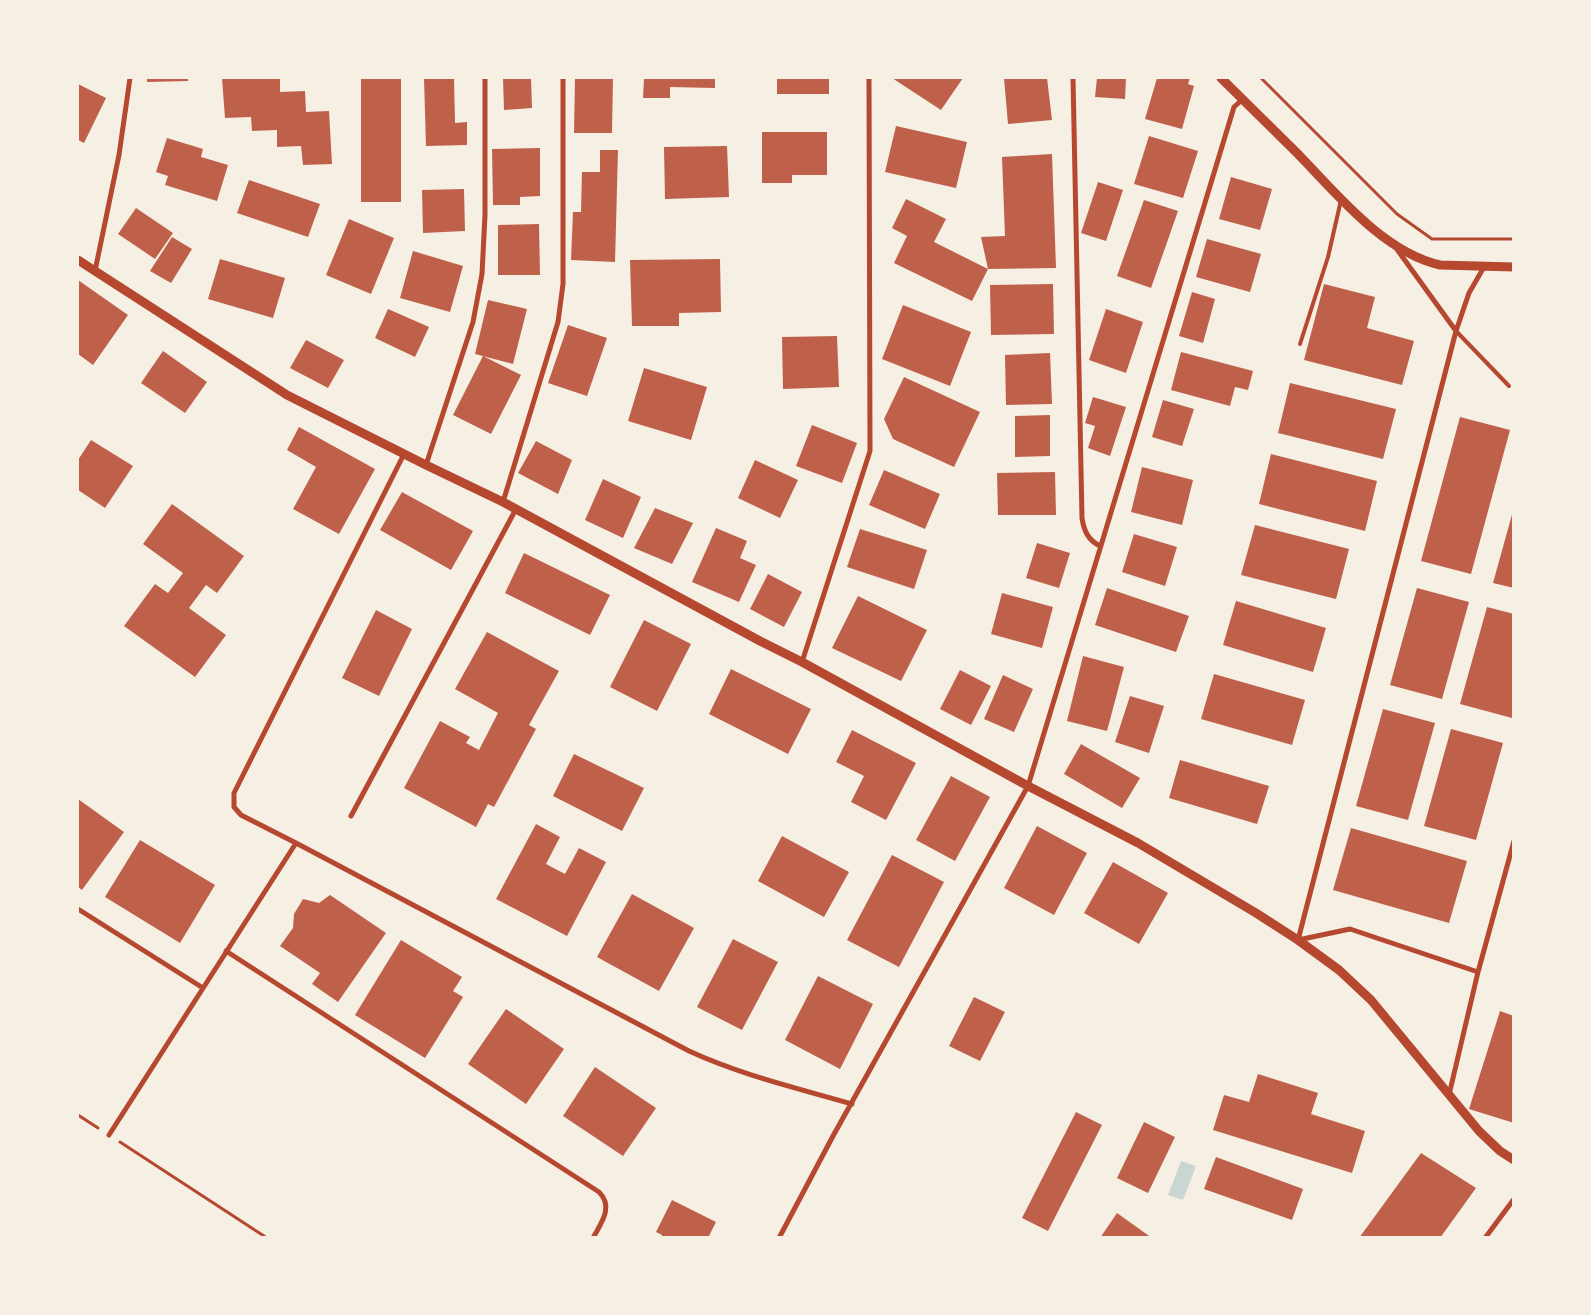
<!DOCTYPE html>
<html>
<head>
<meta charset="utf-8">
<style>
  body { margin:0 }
  #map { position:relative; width:1591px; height:1315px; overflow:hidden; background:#f6efe4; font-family:"Work Sans",sans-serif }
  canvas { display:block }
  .frame { position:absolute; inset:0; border:79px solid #f6efe4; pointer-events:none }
</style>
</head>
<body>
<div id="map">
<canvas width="1591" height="1315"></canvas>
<div class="frame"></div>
</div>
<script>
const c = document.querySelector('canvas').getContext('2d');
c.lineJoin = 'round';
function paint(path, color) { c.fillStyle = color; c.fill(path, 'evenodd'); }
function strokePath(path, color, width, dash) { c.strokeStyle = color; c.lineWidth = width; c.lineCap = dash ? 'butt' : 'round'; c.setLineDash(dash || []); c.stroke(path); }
const water = new Path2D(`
  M 1181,1161 L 1196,1166 L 1183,1200 L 1168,1195 Z`);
const building = new Path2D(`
  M 147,78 L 188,78 L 188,81 L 147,82 Z
  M 222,78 L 280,78 L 280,92 L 305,91 L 306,112 L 329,111 L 332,164 L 303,165 L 301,146 L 277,147 L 277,130 L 252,131 L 251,117 L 225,118 Z
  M 361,78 L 401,78 L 401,202 L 361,202 Z
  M 424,78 L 454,78 L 455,123 L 467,122 L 467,145 L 426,146 Z
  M 503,78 L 531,78 L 532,108 L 504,110 Z
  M 575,78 L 613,78 L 612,133 L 574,133 Z
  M 644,78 L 715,78 L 715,88 L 670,87 L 670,98 L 643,98 Z
  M 777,78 L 829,78 L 829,94 L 777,94 Z
  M 892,78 L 963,78 L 941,110 Z
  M 1004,78 L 1047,78 L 1052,120 L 1008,124 Z
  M 1097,78 L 1126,78 L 1125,99 L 1095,97 Z
  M 1157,78 L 1190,78 L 1188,84 L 1194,86 L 1182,129 L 1145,119 Z
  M 78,84 L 106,98 L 84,143 L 78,140 Z
  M 896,126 L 967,142 L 956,188 L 885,172 Z
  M 762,132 L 827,132 L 827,175 L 792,175 L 792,183 L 762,183 Z
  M 1149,136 L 1198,151 L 1183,198 L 1134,184 Z
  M 167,138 L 203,149 L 201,157 L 228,165 L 217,201 L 165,185 L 168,176 L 156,172 Z
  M 727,146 L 729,197 L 665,199 L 664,147 Z
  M 540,148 L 540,196 L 520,197 L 520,205 L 493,205 L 492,149 Z
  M 600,150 L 618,150 L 615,262 L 571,260 L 573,212 L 581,212 L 582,172 L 600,172 Z
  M 1052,154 L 1056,268 L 988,269 L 972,301 L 894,263 L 907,236 L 892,228 L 906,199 L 946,219 L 934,242 L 988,269 L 981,237 L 1005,236 L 1002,157 Z
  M 1231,177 L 1272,189 L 1260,230 L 1219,219 Z
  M 249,180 L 320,204 L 308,237 L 237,213 Z
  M 1098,182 L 1123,190 L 1106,241 L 1081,233 Z
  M 464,189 L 465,231 L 423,233 L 422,190 Z
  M 1144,200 L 1178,211 L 1151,288 L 1117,276 Z
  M 136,208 L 173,233 L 155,259 L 118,234 Z
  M 349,219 L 394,238 L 371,294 L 326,275 Z
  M 539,224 L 540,275 L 498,275 L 498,225 Z
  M 172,237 L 192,249 L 171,283 L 150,271 Z
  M 1207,239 L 1261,254 L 1250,292 L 1196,277 Z
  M 413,251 L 463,266 L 450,312 L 400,298 Z
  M 220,259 L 285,278 L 273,318 L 208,299 Z
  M 720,259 L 721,312 L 679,313 L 679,326 L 632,326 L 630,260 Z
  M 78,280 L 128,315 L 93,365 L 78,354 Z
  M 1053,284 L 1054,334 L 991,335 L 990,285 Z
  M 1324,284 L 1375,297 L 1367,328 L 1414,341 L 1402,385 L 1304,360 Z
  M 1192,292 L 1215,299 L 1203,343 L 1179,336 Z
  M 488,300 L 527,309 L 513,364 L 475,354 Z
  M 903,305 L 971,332 L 950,386 L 882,359 Z
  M 388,309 L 429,327 L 415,357 L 375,338 Z
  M 1106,309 L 1143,322 L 1126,373 L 1089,360 Z
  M 568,325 L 607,338 L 587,396 L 548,383 Z
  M 837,336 L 839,387 L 783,389 L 782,337 Z
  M 306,340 L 344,360 L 328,388 L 290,368 Z
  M 163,351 L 207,382 L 185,413 L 141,383 Z
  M 1181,352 L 1253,371 L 1248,390 L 1235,387 L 1230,406 L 1171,390 Z
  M 1050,353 L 1052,404 L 1006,405 L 1005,355 Z
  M 483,356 L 521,375 L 491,434 L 453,415 Z
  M 644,368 L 707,387 L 691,440 L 628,421 Z
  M 904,377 L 980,412 L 954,467 L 893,439 L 884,419 Z
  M 1290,383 L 1396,409 L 1383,459 L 1278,433 Z
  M 1093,397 L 1126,407 L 1110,456 L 1088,448 L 1095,426 L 1085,423 Z
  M 1163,400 L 1194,409 L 1182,446 L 1152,437 Z
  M 1050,415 L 1050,456 L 1015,457 L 1015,416 Z
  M 1460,417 L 1510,430 L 1471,574 L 1421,561 Z
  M 812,425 L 857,443 L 842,483 L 796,466 Z
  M 299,427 L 375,469 L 339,534 L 293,509 L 316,467 L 287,450 Z
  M 91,440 L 133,466 L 105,508 L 78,490 L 78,460 Z
  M 536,441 L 572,460 L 558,494 L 518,473 Z
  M 1271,454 L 1377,481 L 1365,531 L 1259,504 Z
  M 755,460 L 798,480 L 780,518 L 738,498 Z
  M 1142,467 L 1193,480 L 1182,525 L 1131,512 Z
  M 884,470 L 940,494 L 925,529 L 869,505 Z
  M 1055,472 L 1056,515 L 998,515 L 997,473 Z
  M 603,479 L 641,497 L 623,538 L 585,520 Z
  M 402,492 L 473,531 L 451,570 L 380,530 Z
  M 172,504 L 244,556 L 217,593 L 206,585 L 189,608 L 226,635 L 195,677 L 124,626 L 155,584 L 168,593 L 183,573 L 143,544 Z
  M 655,508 L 693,523 L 672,564 L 634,548 Z
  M 1513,511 L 1514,511 L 1514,588 L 1493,583 Z
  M 1255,525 L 1349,549 L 1336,599 L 1241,575 Z
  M 716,528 L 747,541 L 740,558 L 756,565 L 739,602 L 692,582 Z
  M 860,529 L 927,550 L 914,589 L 847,567 Z
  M 1134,534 L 1177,547 L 1165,586 L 1122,572 Z
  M 1037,543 L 1070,553 L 1059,588 L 1026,578 Z
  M 524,553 L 610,595 L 590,635 L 505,593 Z
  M 768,574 L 802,592 L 784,627 L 750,609 Z
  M 1107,588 L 1189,616 L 1176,652 L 1095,625 Z
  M 1417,588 L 1469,602 L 1442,699 L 1390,685 Z
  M 1002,593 L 1053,607 L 1042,648 L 991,634 Z
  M 858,596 L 927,630 L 901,681 L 832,648 Z
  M 1236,601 L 1326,628 L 1313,672 L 1223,645 Z
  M 1487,607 L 1514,614 L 1514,712 L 1512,718 L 1460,704 Z
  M 376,610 L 412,629 L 379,696 L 342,678 Z
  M 644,620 L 691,644 L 657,711 L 610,687 Z
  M 487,632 L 559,671 L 529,725 L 536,729 L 494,807 L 488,804 L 476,827 L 404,788 L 440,721 L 470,737 L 466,743 L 479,750 L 498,713 L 455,689 Z
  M 1083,656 L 1124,667 L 1107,731 L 1067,721 Z
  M 731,669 L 811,709 L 788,754 L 709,714 Z
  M 960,670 L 991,686 L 971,725 L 940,709 Z
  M 1214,674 L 1305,700 L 1292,745 L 1201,719 Z
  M 1003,675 L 1033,689 L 1014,732 L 984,719 Z
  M 1130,696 L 1164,706 L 1149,753 L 1115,742 Z
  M 1383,709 L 1435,723 L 1408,820 L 1356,806 Z
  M 1451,729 L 1503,743 L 1476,840 L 1424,826 Z
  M 852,730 L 916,763 L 886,820 L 851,802 L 864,776 L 836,762 Z
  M 1081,744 L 1140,778 L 1122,808 L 1064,774 Z
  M 574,754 L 644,788 L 622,831 L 553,796 Z
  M 1180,760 L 1269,786 L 1257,824 L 1169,798 Z
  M 951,776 L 990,797 L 955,861 L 916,840 Z
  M 78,799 L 124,832 L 82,890 L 78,887 Z
  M 536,824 L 560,837 L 546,864 L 565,874 L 579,848 L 606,862 L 567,936 L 496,899 Z
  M 1037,826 L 1087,853 L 1054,915 L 1004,888 Z
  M 1351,828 L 1467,861 L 1449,923 L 1333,890 Z
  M 782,836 L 849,872 L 824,917 L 758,881 Z
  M 140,840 L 215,885 L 180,943 L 105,897 Z
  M 892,855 L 944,882 L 899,967 L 847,940 Z
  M 1113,862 L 1168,893 L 1139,944 L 1084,913 Z
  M 632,894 L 694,928 L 659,991 L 597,957 Z
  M 330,895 L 386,933 L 338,1002 L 312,984 L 320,973 L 280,946 L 293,928 L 294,914 L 303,899 L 319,903 Z
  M 733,939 L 778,962 L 742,1030 L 697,1007 Z
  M 401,940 L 462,977 L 453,991 L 463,997 L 425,1058 L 355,1015 Z
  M 818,976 L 873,1004 L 840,1069 L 785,1040 Z
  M 974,997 L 1005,1012 L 980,1061 L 949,1046 Z
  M 506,1009 L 564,1049 L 526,1104 L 468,1064 Z
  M 1500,1011 L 1514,1016 L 1514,1123 L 1469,1109 Z
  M 595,1067 L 656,1108 L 623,1156 L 563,1116 Z
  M 1258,1074 L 1318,1093 L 1311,1114 L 1365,1131 L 1352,1173 L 1213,1130 L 1224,1095 L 1249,1102 Z
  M 1076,1112 L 1102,1125 L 1048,1231 L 1022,1218 Z
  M 1144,1122 L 1175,1137 L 1148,1193 L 1117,1178 Z
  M 1421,1153 L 1476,1188 L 1440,1238 L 1359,1238 Z
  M 1216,1157 L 1303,1189 L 1292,1220 L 1204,1189 Z
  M 672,1200 L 716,1222 L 708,1238 L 661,1238 L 662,1235 L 656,1232 Z
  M 1117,1213 L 1152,1238 L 1100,1238 Z`);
const path = new Path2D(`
  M 1261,78 L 1397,214 L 1432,239 L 1514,239
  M 78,1115 L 98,1128
  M 120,1142 L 267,1238`);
const service = new Path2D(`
  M 1456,331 L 1509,386
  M 1300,344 L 1328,257 L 1341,200`);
const minor = new Path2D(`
  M 1073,78 L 1082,518 C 1084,531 1088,540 1100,546
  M 1396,248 L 1456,331
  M 95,271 L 119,155 L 130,78
  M 426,465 L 473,322 L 482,274 L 485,215 L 485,78
  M 503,502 L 558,322 L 563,284 L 563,78
  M 802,662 L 870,451 L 869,78
  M 351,816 L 516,509
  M 296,843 L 241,815 L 234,807 L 234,793 L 404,454
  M 78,909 L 203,988
  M 226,951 L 599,1192 C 614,1207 601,1223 593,1238
  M 1478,972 L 1514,841
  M 1449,1095 L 1478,972 L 1350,929 L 1298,940 L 1456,331 L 1469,293 L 1484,267
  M 109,1135 L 296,843 L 689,1051 C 741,1075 797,1088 852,1104
  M 779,1238 L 833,1136 L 1028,786 L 1234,107 L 1243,99
  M 1485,1238 L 1514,1199`);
const tertiary = new Path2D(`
  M 1221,78 C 1246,103 1272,128 1297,153 C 1337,194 1383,252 1440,265 L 1514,267
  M 78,260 L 287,395 L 426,465 L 503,502 L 760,641 L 802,662 L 1028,786 L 1138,843 L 1256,913 L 1298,940 L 1339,970 L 1371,1000 L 1479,1131 L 1500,1151 L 1514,1160`);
paint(water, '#c9d6d2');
paint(building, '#bf614a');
strokePath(path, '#b5482f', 3);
strokePath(service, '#b5482f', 4);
strokePath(minor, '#b5482f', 5);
strokePath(tertiary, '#b5482f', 9);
</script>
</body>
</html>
